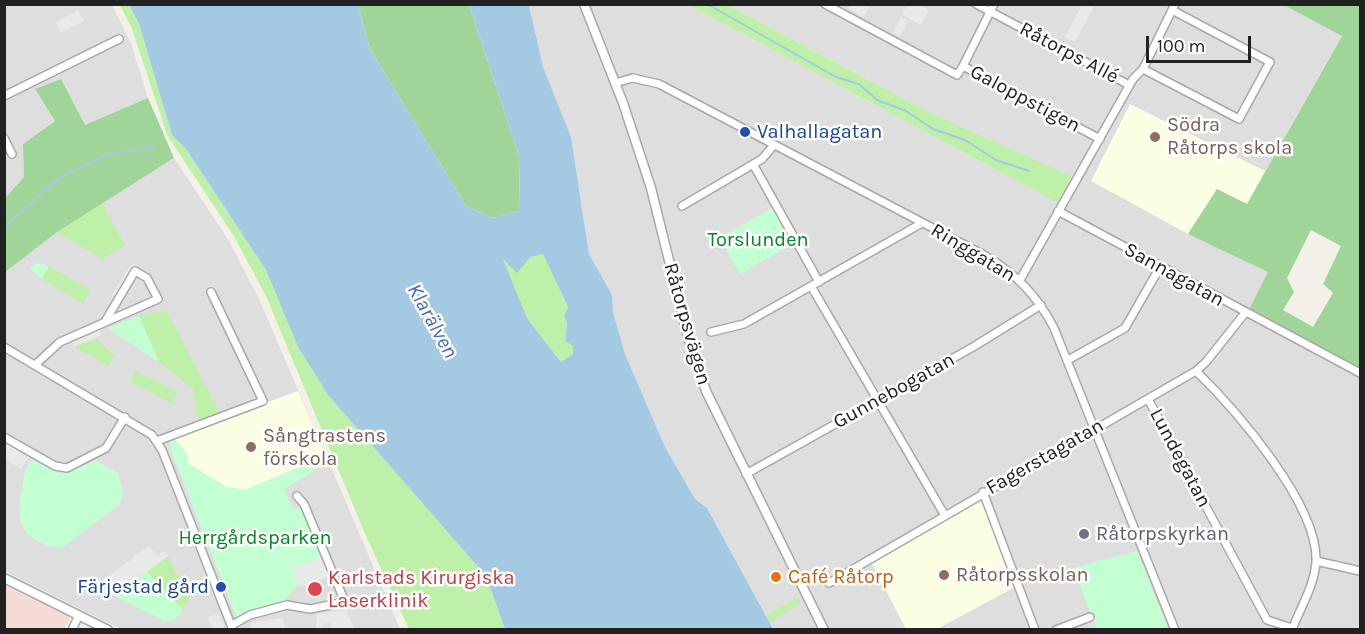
<!DOCTYPE html>
<html>
<head>
<meta charset="utf-8">
<style>
  body { margin:0 }
  #map { position:relative; width:1365px; height:634px; overflow:hidden; background:#f2f0e7; font-family:Karla,sans-serif }
  canvas { display:block }
  .frame { position:absolute; inset:0; border:6px solid #212121; pointer-events:none }
  .scale { position:absolute; left:1146px; top:36px; width:105px; height:27px; box-sizing:border-box; border:3px solid #212121; border-top:0; padding-left:8px; font-size:18px; line-height:21px; white-space:nowrap; color:#212121; -webkit-text-stroke:4px #fff; paint-order:stroke }
</style>
</head>
<body>
<div id="map">
<canvas width="1365" height="634"></canvas>
<div class="frame"></div>
<div class="scale">100 m</div>
</div>
<script>
const c = document.querySelector('canvas').getContext('2d');
c.lineJoin = 'round';
function paint(path, color) { c.fillStyle = color; c.fill(path, 'evenodd'); }
function strokePath(path, color, width, dash) { c.strokeStyle = color; c.lineWidth = width; c.lineCap = dash ? 'butt' : 'round'; c.setLineDash(dash || []); c.stroke(path); }
function drawText(font, color, halo, rows, align = 'center') {
  c.font = font + ' Karla,sans-serif'; c.lineWidth = 5; c.setLineDash([]); c.textBaseline = 'middle'; c.strokeStyle = halo; c.fillStyle = color; for (const [text, x, y, turn = 0] of rows) {
    c.save(); c.translate(x, y); c.rotate((+turn || 0) * Math.PI / 180); c.textAlign = isNaN(turn) ? turn : align; if (halo) c.strokeText(text, 0, 0); c.fillText(text, 0, 0); c.restore();
  }
}
const residential = new Path2D(`
  M 5,5 L 112,5 L 131,43 L 148,98 L 85,126 L 61,79 L 35,89 L 55,121 L 23,144 L 24,177 L 5,198 Z
  M 529,5 L 689,5 L 1058,203 L 1070,176 L 929,112 L 727,5 L 1284,5 L 1342,35 L 1247,204 L 1268,272 L 1249,309 L 1360,368 L 1360,629 L 773,629 L 707,508 L 695,499 L 665,447 L 625,354 L 613,312 L 612,295 L 589,254 L 571,137 L 543,67 Z
  M 174,158 L 229,241 L 260,301 L 400,629 L 120,629 L 5,571 L 4,272 L 57,232 Z`);
const commercial = new Path2D(`
  M 5,586 L 70,617 L 65,629 L 5,629 Z`);
const education = new Path2D(`
  M 1130,104 L 1265,171 L 1247,204 L 1217,190 L 1188,234 L 1091,181 Z
  M 298,391 L 326,456 L 245,490 L 226,487 L 186,462 L 174,437 Z
  M 982,497 L 1015,587 L 937,629 L 906,629 L 871,562 Z`);
const grass = new Path2D(`
  M 120,5 L 129,5 L 139,24 L 172,135 L 186,149 L 266,270 L 298,347 L 328,395 L 486,576 L 505,629 L 411,630 L 408,627 L 366,536 L 266,296 L 235,238 L 167,135 L 132,29 Z
  M 689,5 L 727,5 L 929,112 L 1071,176 L 1058,203 Z
  M 102,203 L 125,245 L 102,259 L 57,232 Z
  M 543,253 L 568,307 L 564,316 L 567,322 L 565,340 L 573,346 L 573,355 L 561,362 L 527,318 L 502,257 L 530,257 Z
  M 49,266 L 90,290 L 83,304 L 42,279 Z
  M 166,310 L 220,413 L 200,421 L 195,413 L 194,390 L 159,362 L 139,316 Z
  M 95,338 L 114,355 L 109,366 L 74,347 Z
  M 136,371 L 177,392 L 171,403 L 130,381 Z
  M 168,556 L 189,598 L 183,610 L 147,572 Z
  M 798,597 L 801,604 L 769,622 L 765,616 Z`);
const forest = new Path2D(`
  M 358,5 L 469,5 L 519,156 L 520,211 L 493,218 L 466,206 L 370,49 Z
  M 1284,5 L 1360,5 L 1360,368 L 1249,309 L 1268,272 L 1188,234 L 1217,189 L 1247,204 L 1342,36 ZM 1311,230 L 1341,246 L 1323,284 L 1333,293 L 1313,327 L 1283,310 L 1294,292 L 1287,278 Z
  M 61,79 L 85,125 L 148,98 L 174,158 L 57,232 L 5,272 L 5,198 L 24,177 L 23,144 L 55,121 L 35,89 Z`);
const park = new Path2D(`
  M 776,206 L 796,242 L 740,274 L 719,238 Z
  M 39,263 L 49,266 L 42,279 L 29,268 Z
  M 139,316 L 159,362 L 107,328 Z
  M 174,437 L 188,456 L 187,463 L 226,487 L 245,490 L 326,456 L 329,463 C 312,470 300,481 284,489 L 292,508 L 304,509 L 324,557 L 292,568 L 298,584 L 283,602 L 237,619 L 167,440 Z
  M 95,460 L 118,473 L 123,492 L 120,504 L 63,547 C 55,548 48,546 40,542 C 16,532 18,511 22,489 C 24,479 24,470 31,461 C 38,460 42,464 48,468 C 65,476 80,467 95,460 Z
  M 1137,551 L 1168,629 L 1097,629 L 1073,568 Z
  M 147,572 L 183,610 L 174,620 L 165,621 L 114,596 Z`);
const parking = new Path2D(`
  M 850,5 L 850,4 L 871,5 L 864,17 L 848,9 Z
  M 907,5 L 919,5 L 929,10 L 921,25 L 902,15 Z
  M 1082,5 L 1095,5 L 1075,42 L 1065,37 Z
  M 78,10 L 84,21 L 61,33 L 56,22 Z
  M 901,17 L 908,21 L 900,37 L 893,33 Z
  M 132,263 L 137,266 L 117,298 L 112,295 Z
  M 100,330 L 102,335 L 74,347 L 72,342 Z
  M 5,440 L 30,455 L 21,469 L 5,459 Z
  M 149,546 L 157,556 L 165,551 L 168,556 L 114,596 L 103,580 Z
  M 324,557 L 331,576 L 299,587 L 292,568 Z
  M 346,610 L 354,628 L 331,629 L 330,623 L 322,624 L 323,629 L 316,629 L 317,614 Z
  M 219,613 L 225,629 L 212,629 L 207,617 Z
  M 283,618 L 285,629 L 251,629 L 250,623 Z`);
const water = new Path2D(`
  M 129,5 L 358,5 L 370,49 L 466,206 L 493,218 L 520,211 L 519,156 L 469,5 L 529,5 L 543,67 L 571,137 L 589,254 L 612,295 L 613,312 L 625,354 L 665,447 L 695,499 L 707,508 L 773,629 L 505,629 L 486,576 L 328,395 L 298,347 L 266,270 L 186,149 L 172,135 L 139,24 ZM 543,254 L 568,307 L 564,316 L 567,323 L 565,341 L 573,346 L 573,354 L 561,362 L 527,318 L 503,259 L 517,273 L 530,257 Z`);
const stream = new Path2D(`
  M 707,4 L 836,77 L 859,84 L 877,100 L 906,111 L 933,129 L 965,140 L 996,160 L 1029,171
  M 4,228 L 59,178 L 106,155 L 155,146`);
const minor = new Path2D(`
  M 825,4 L 957,75 L 963,66 L 1100,139
  M 976,4 L 1129,85
  M 963,66 L 994,4
  M 1143,69 L 1239,119 L 1270,62 L 1172,10
  M 615,83 L 633,78 L 659,84 L 984,255 C 1015,273 1037,295 1054,328 L 1175,630
  M 4,96 L 119,39
  M 4,138 L 12,154
  M 753,164 L 819,282
  M 682,206 L 762,159 L 774,145
  M 1058,211 L 1360,373
  M 1020,280 L 1133,79 L 1143,69 L 1175,4
  M 811,286 L 944,514
  M 711,332 L 744,324 L 922,223
  M 4,347 L 152,435 L 162,450 L 233,630
  M 1068,360 L 1125,328 L 1160,267
  M 35,365 L 60,342 L 158,299 L 147,278 L 135,271 L 106,320
  M 1196,371 C 1235,409 1318,504 1316,561 C 1315,585 1300,608 1292,630
  M 1148,399 L 1267,620 L 1292,628
  M 4,437 L 55,466 L 67,468 L 106,448 L 125,417
  M 157,441 L 263,401 L 211,292
  M 746,474 L 973,347 L 1041,305
  M 983,492 L 1035,630
  M 1316,561 L 1360,571
  M 829,583 L 1196,371 L 1206,362 L 1245,313
  M 232,625 L 250,615 L 287,605 L 310,609 L 345,602 L 304,504 L 297,496
  M 72,630 L 79,615
  M 1056,630 L 1090,617`);
const tertiary = new Path2D(`
  M 584,4 L 623,103 L 651,188 L 688,337 L 706,391 L 824,630
  M 4,578 L 108,630`);
const markers = [
  [745,132,6,"#1a4fb4"],
  [1155,137,6,"#8d6e63"],
  [251,447,6,"#8d6e63"],
  [1084,534,6,"#6b7280"],
  [944,575,6,"#8d6e63"],
  [776,577,6,"#e8710a"],
  [221,587,6,"#1a4fb4"],
  [315,589,8,"#e0444e"]
];
const streetNames = [
  ["Råtorps Allé",1069,53,28],
  ["Galoppstigen",1025,99,28],
  ["Ringgatan",973,253,31],
  ["Sannagatan",1174,275,29],
  ["Råtorpsvägen",687,324,74],
  ["Gunnebogatan",894,391,-29],
  ["Fagerstagatan",1045,457,-30],
  ["Lundegatan",1180,458,62]
];
const educationNames = [
  ["Södra",1167,125],
  ["Råtorps skola",1167,148],
  ["Sångtrastens",263,436],
  ["förskola",263,459],
  ["Råtorpsskolan",956,575]
];
const transitNames = [
  ["Valhallagatan",757,132],
  ["Färjestad gård",209,587,"right"]
];
const parkNames = [
  ["Torslunden",758,240],
  ["Herrgårdsparken",255,538]
];
const worshipNames = [
  ["Råtorpskyrkan",1096,534]
];
const foodNames = [
  ["Café Råtorp",788,577]
];
const healthNames = [
  ["Karlstads Kirurgiska",328,578],
  ["Laserklinik",328,601]
];
const waterNames = [
  ["Klarälven",432,321,61]
];
paint(residential, '#dfdede');
paint(commercial, '#f4dcd5');
paint(education, '#faffe3');
paint(grass, '#bff0a9');
paint(forest, '#9fd598');
paint(park, '#c2ffd1');
paint(parking, '#e9e9e9');
paint(water, '#a4cae3');
strokePath(stream, '#a4cae3', 2);
strokePath(minor, '#a8a8a8', 10);
strokePath(tertiary, '#a8a8a8', 11);
strokePath(minor, '#fff', 7);
strokePath(tertiary, '#fff', 8);
for (const [x, y, r, color] of markers) { const dot = new Path2D(); dot.arc(x, y, r, 0, 2 * Math.PI); c.fillStyle = color; c.fill(dot); strokePath(dot, '#fff', 2); }
drawText('20px', '#212121', '#fff', streetNames);
drawText('20px', '#785e54', '#fff', educationNames, 'left');
drawText('20px', '#164399', '#fff', transitNames, 'left');
drawText('20px', '#028725', '#fff', parkNames);
drawText('20px', '#5b616d', '#fff', worshipNames, 'left');
drawText('20px', '#c56008', '#fff', foodNames, 'left');
drawText('20px', '#be3a42', '#fff', healthNames, 'left');
drawText('italic 21px', '#4369bb', '#fff', waterNames);
</script>
</body>
</html>
